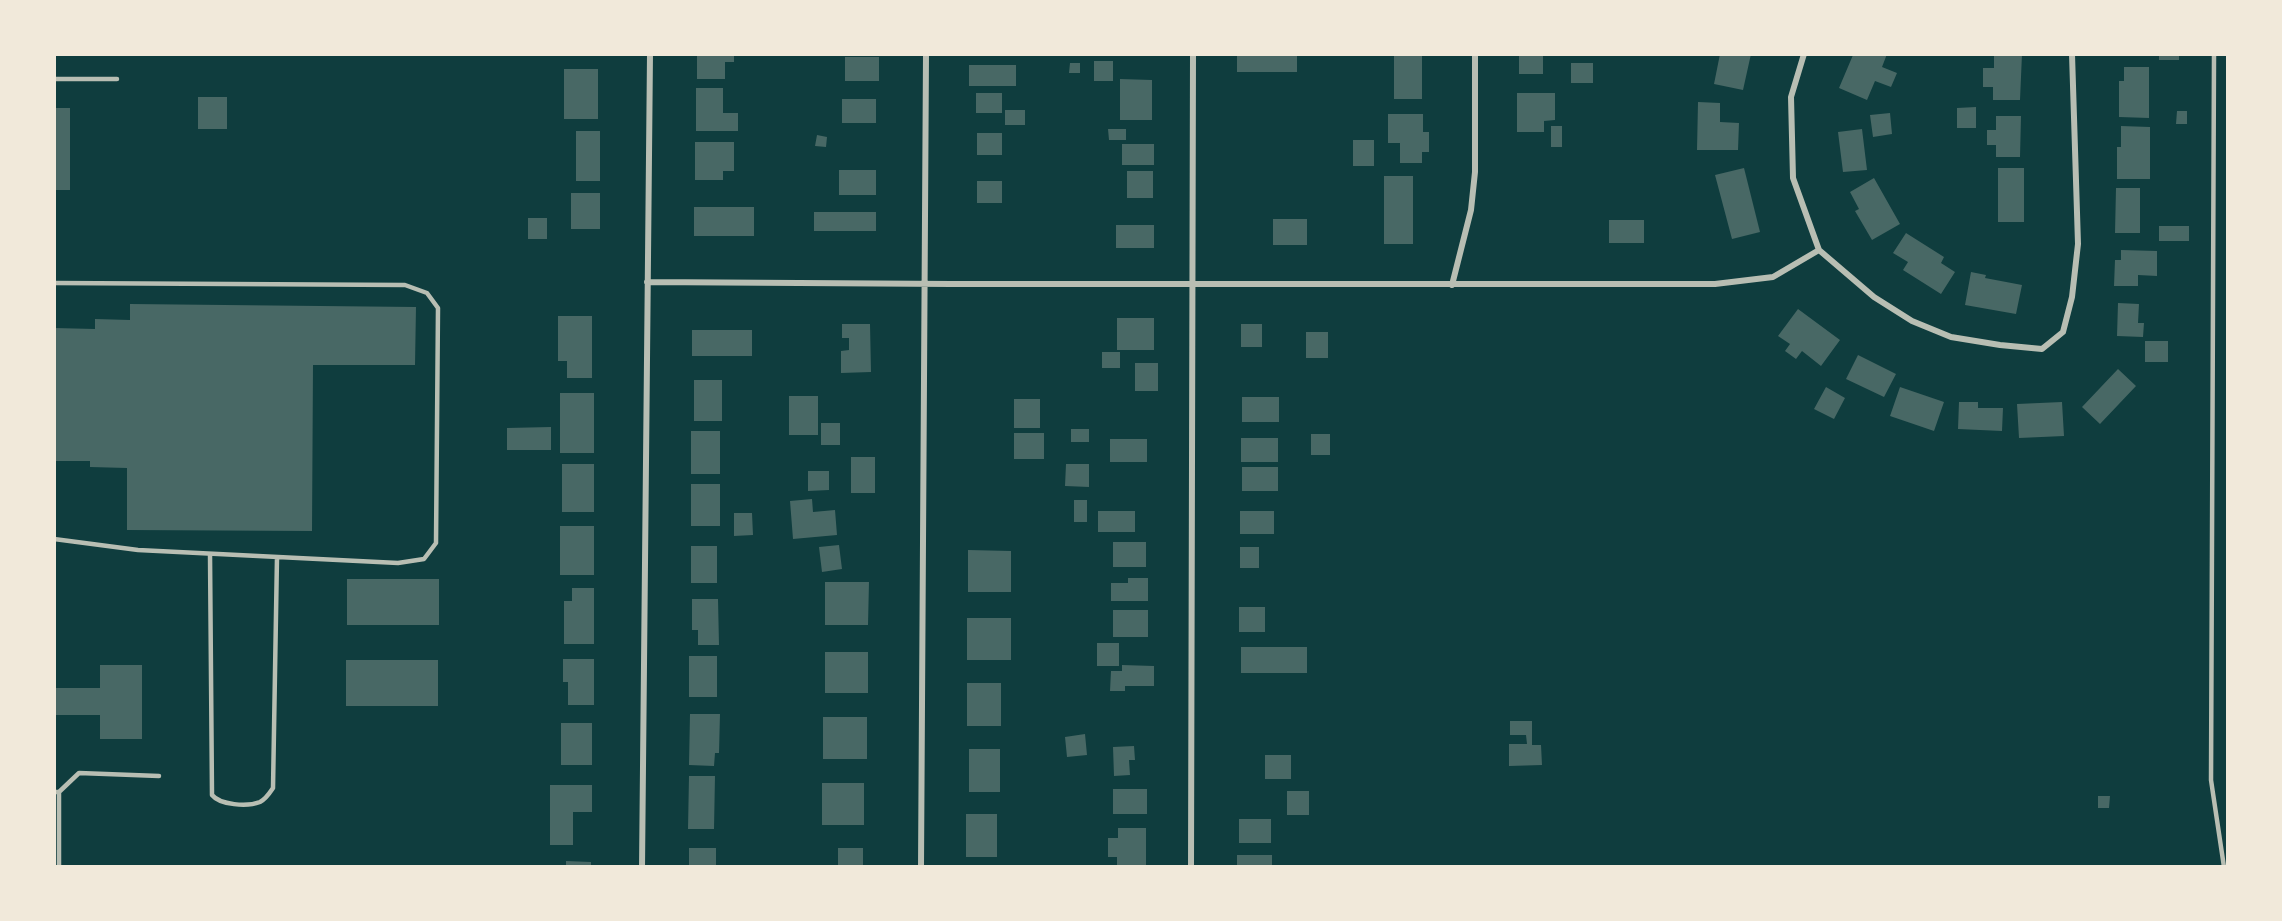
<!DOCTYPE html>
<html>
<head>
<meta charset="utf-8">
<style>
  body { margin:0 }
  #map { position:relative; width:2282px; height:921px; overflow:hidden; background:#0f3d3e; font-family:"Exo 2",sans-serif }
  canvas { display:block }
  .frame { position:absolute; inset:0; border:56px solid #f1e9da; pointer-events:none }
</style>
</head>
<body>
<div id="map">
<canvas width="2282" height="921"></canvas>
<div class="frame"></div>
</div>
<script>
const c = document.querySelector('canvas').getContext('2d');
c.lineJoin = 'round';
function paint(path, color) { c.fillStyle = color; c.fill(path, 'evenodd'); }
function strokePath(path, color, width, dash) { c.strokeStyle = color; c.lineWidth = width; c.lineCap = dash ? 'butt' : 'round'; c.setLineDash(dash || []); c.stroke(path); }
const building = new Path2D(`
  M 697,54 L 734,54 L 734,62 L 725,62 L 725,79 L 697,79 Z
  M 1237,54 L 1297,54 L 1297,72 L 1237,72 Z
  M 1394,54 L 1422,54 L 1422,99 L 1394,99 Z
  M 1519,54 L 1543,54 L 1543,74 L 1519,74 Z
  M 1720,54 L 1751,54 L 1743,90 L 1714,84 Z
  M 1855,54 L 1887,54 L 1882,67 L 1897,73 L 1891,87 L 1875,81 L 1867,100 L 1839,88 L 1853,55 Z
  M 1994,54 L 2022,54 L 2020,100 L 1993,100 L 1993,87 L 1983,87 L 1983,68 L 1994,68 Z
  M 2159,54 L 2179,54 L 2179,60 L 2159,60 Z
  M 845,57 L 879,57 L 879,81 L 845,81 Z
  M 1094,61 L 1113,61 L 1113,81 L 1094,81 Z
  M 1070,63 L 1080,63 L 1080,73 L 1069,73 Z
  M 1571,63 L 1593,63 L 1593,83 L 1571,83 Z
  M 969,65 L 1016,65 L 1016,86 L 969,86 Z
  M 2124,67 L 2149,67 L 2149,118 L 2119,117 L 2119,81 L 2124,81 Z
  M 564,69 L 598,69 L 598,119 L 564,119 Z
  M 1120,79 L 1152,80 L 1152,120 L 1120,120 Z
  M 696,88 L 723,88 L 723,113 L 738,113 L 738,131 L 696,131 Z
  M 976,93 L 1002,93 L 1002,113 L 976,113 Z
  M 1517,93 L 1555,93 L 1555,120 L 1544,121 L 1544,132 L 1517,132 Z
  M 198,97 L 227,97 L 227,129 L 198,129 Z
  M 842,99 L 876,99 L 876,123 L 842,123 Z
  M 1698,102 L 1720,103 L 1720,122 L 1739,123 L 1738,150 L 1697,150 Z
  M 1976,107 L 1976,128 L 1957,128 L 1957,108 Z
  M 54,108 L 70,108 L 70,190 L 54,190 Z
  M 1005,110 L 1025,110 L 1025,125 L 1005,125 Z
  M 2177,111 L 2187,111 L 2187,124 L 2176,124 Z
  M 1890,113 L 1892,134 L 1873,137 L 1870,115 Z
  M 1388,114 L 1423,114 L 1423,132 L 1429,132 L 1429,152 L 1422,152 L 1422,163 L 1400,163 L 1400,143 L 1388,143 Z
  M 1996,116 L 2021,116 L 2020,157 L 1996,157 L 1996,145 L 1987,145 L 1987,130 L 1996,130 Z
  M 1551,126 L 1562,126 L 1562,147 L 1551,147 Z
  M 2121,126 L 2150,127 L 2150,179 L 2117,179 L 2117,147 L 2121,147 Z
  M 1108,129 L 1126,129 L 1126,140 L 1109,140 Z
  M 1862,129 L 1867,170 L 1843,172 L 1838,132 Z
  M 576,131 L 600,131 L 600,181 L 576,181 Z
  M 977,133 L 1002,133 L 1002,155 L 977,155 Z
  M 817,135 L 827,137 L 826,147 L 815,146 Z
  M 1353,140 L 1374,140 L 1374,166 L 1353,166 Z
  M 695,142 L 734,142 L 734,171 L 723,171 L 723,180 L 695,180 Z
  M 1122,144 L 1154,144 L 1154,165 L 1122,165 Z
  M 1744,168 L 1760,232 L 1732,239 L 1715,175 Z
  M 1998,168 L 2024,168 L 2024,222 L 1998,222 Z
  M 839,170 L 876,170 L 876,195 L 839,195 Z
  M 1127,171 L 1153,171 L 1153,198 L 1127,198 Z
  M 1384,176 L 1413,176 L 1413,244 L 1384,244 Z
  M 1874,178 L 1900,224 L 1872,240 L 1855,211 L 1859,209 L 1850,192 Z
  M 977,181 L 1002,181 L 1002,203 L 977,203 Z
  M 2116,188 L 2140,188 L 2140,233 L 2115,233 Z
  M 571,193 L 600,193 L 600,229 L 571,229 Z
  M 694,207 L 754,207 L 754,236 L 694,236 Z
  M 814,212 L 876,212 L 876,231 L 814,231 Z
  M 528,218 L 547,218 L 547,239 L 528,239 Z
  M 1273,219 L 1307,219 L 1307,245 L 1273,245 Z
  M 1609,220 L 1644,220 L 1644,243 L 1609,243 Z
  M 1116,225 L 1154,225 L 1154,248 L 1116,248 Z
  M 2159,226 L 2189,226 L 2189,241 L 2159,241 Z
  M 1906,233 L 1944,257 L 1941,263 L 1955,272 L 1941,294 L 1903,270 L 1908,262 L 1893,253 Z
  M 2121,250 L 2157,251 L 2157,276 L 2138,275 L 2138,286 L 2114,286 L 2115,260 L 2121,260 Z
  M 1971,272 L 1986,275 L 1985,278 L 2022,285 L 2016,314 L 1965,305 Z
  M 2118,303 L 2139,304 L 2138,323 L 2144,323 L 2143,337 L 2117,336 Z
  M 130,304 L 416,307 L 415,365 L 313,365 L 312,531 L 127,530 L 127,468 L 90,467 L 90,461 L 54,461 L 54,328 L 95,329 L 95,319 L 130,320 Z
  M 1798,309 L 1840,340 L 1821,366 L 1802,351 L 1796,359 L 1785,351 L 1790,344 L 1778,336 Z
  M 558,316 L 592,316 L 592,378 L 567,378 L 567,361 L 558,361 Z
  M 1117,318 L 1154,318 L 1154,350 L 1117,350 Z
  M 842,324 L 870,324 L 871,372 L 841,373 L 841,351 L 849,350 L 849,338 L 842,338 Z
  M 1241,324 L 1262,324 L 1262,347 L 1241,347 Z
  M 692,330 L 752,330 L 752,356 L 692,356 Z
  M 1306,332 L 1328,332 L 1328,358 L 1306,358 Z
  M 2145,341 L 2168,341 L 2168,362 L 2145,362 Z
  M 1102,352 L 1120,352 L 1120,368 L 1102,368 Z
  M 1858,355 L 1896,374 L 1884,397 L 1846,379 Z
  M 1135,363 L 1158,363 L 1158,391 L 1135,391 Z
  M 2118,369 L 2136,386 L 2100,424 L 2082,407 Z
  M 694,380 L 722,380 L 722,421 L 694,421 Z
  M 1826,387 L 1845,398 L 1834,419 L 1814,409 Z
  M 1900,387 L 1944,402 L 1934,431 L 1890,416 Z
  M 560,393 L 594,393 L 594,453 L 560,453 Z
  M 789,396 L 818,396 L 818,435 L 789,435 Z
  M 1242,397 L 1279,397 L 1279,422 L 1242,422 Z
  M 1014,399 L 1040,399 L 1040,428 L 1014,428 Z
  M 1959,402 L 1978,402 L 1978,408 L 2003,408 L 2002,431 L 1958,429 Z
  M 2062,402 L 2064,436 L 2019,438 L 2017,404 Z
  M 821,423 L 840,423 L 840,445 L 821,445 Z
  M 551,427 L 551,450 L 507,450 L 507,428 Z
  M 1071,429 L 1089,429 L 1089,442 L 1071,442 Z
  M 691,431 L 720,431 L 720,474 L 691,474 Z
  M 1014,433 L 1044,433 L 1044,459 L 1014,459 Z
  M 1311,434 L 1330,434 L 1330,455 L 1311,455 Z
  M 1241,438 L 1278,438 L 1278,462 L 1241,462 Z
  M 1110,439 L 1147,439 L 1147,462 L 1110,462 Z
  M 851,457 L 875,457 L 875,493 L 851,493 Z
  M 562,464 L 594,464 L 594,512 L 562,512 Z
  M 1066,464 L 1089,464 L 1089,487 L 1065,486 Z
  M 1242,467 L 1278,467 L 1278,491 L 1242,491 Z
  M 808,471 L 829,471 L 829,490 L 808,491 Z
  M 691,484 L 720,484 L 720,526 L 691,526 Z
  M 812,499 L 813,512 L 835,510 L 837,535 L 793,539 L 790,501 Z
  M 1074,500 L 1087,500 L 1087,522 L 1074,522 Z
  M 1098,511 L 1135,511 L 1135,532 L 1098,532 Z
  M 1240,511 L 1274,511 L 1274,534 L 1240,534 Z
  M 734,513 L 752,513 L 753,535 L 734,536 Z
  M 560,526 L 594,526 L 594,575 L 560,575 Z
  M 1113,542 L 1146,542 L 1146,567 L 1113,567 Z
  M 839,545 L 842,569 L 822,572 L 819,547 Z
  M 691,546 L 717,546 L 717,583 L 691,583 Z
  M 1240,547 L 1259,547 L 1259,568 L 1240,568 Z
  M 968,550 L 1011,551 L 1011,592 L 968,592 Z
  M 1128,578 L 1148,578 L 1148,601 L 1111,601 L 1111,583 L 1128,583 Z
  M 347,579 L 439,579 L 439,625 L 347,625 Z
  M 825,582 L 869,582 L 868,625 L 825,625 Z
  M 572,588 L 594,588 L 594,644 L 564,644 L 564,601 L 572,601 Z
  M 692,599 L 718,599 L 719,645 L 698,645 L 698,630 L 692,630 Z
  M 1239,607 L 1265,607 L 1265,632 L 1239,632 Z
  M 1113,610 L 1148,610 L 1148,637 L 1113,637 Z
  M 967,618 L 1011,618 L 1011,660 L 967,660 Z
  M 1097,643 L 1119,643 L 1119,666 L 1097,666 Z
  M 1241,647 L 1307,647 L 1307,673 L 1241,673 Z
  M 825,652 L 868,652 L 868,693 L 825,693 Z
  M 689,656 L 717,656 L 717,697 L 689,697 Z
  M 563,659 L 594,659 L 594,705 L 568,705 L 568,682 L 563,682 Z
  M 346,660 L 438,660 L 438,706 L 346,706 Z
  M 100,665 L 142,665 L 142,739 L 100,739 L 100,715 L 54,715 L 54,688 L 100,688 Z
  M 1122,665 L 1154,666 L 1154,686 L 1125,686 L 1125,691 L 1110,691 L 1111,671 L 1122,671 Z
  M 967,683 L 1001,683 L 1001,726 L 967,726 Z
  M 690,714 L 720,714 L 719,753 L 715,753 L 714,766 L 689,765 Z
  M 823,717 L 867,717 L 867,759 L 823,759 Z
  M 1510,721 L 1532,721 L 1532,745 L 1541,745 L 1542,765 L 1509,766 L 1509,744 L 1527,744 L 1526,735 L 1510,735 Z
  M 561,723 L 592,723 L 592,765 L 561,765 Z
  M 1085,734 L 1087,755 L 1067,757 L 1065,737 Z
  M 1134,746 L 1135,760 L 1129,760 L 1130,775 L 1114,776 L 1113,747 Z
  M 969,749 L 1000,749 L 1000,792 L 969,792 Z
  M 1265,755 L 1291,755 L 1291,779 L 1265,779 Z
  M 689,776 L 715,776 L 714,829 L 688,829 Z
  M 822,783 L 864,783 L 864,825 L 822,825 Z
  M 550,785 L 592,785 L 592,812 L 573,812 L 573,845 L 550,845 Z
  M 1113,789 L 1147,789 L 1147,814 L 1113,814 Z
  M 1287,791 L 1309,791 L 1309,815 L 1287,815 Z
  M 2098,796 L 2110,796 L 2109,808 L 2098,808 Z
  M 966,814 L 997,814 L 997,857 L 966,857 Z
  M 1239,819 L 1271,819 L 1271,843 L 1239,843 Z
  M 1118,828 L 1146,828 L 1146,867 L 1117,867 L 1117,857 L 1108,857 L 1108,838 L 1118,838 Z
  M 689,848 L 716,848 L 716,867 L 689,867 Z
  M 838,848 L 863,848 L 863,867 L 838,867 Z
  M 1237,855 L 1272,855 L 1272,867 L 1237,867 Z
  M 566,861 L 591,862 L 591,867 L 566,867 Z`);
const service = new Path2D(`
  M 2214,54 L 2211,780 L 2224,867
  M 54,79 L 117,79
  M 54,283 L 405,285 L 427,293 L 438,308 L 436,543 L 424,559 L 398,563 L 138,550 L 54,539
  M 210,554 L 212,795 C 220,805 247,807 260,802 C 266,799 269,794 273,788 L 277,557
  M 54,792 L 59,792 L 59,867
  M 59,792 L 79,773 L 159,776`);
const minor = new Path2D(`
  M 1804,54 L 1791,97 L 1793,178 L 1819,250 L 1874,297 L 1912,321 L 1951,337 L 2000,345 L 2042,349 L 2063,332 L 2072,297 L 2078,244 L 2072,54
  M 647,282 L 951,284 L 1715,284 L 1773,277 L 1819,250
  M 1452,285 L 1471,210 L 1475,172 L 1475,54
  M 642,867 L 650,54
  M 921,867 L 926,54
  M 1191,867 L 1193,54`);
paint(building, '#486865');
strokePath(service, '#b8beb3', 4.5);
strokePath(minor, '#b8beb3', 6);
</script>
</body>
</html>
